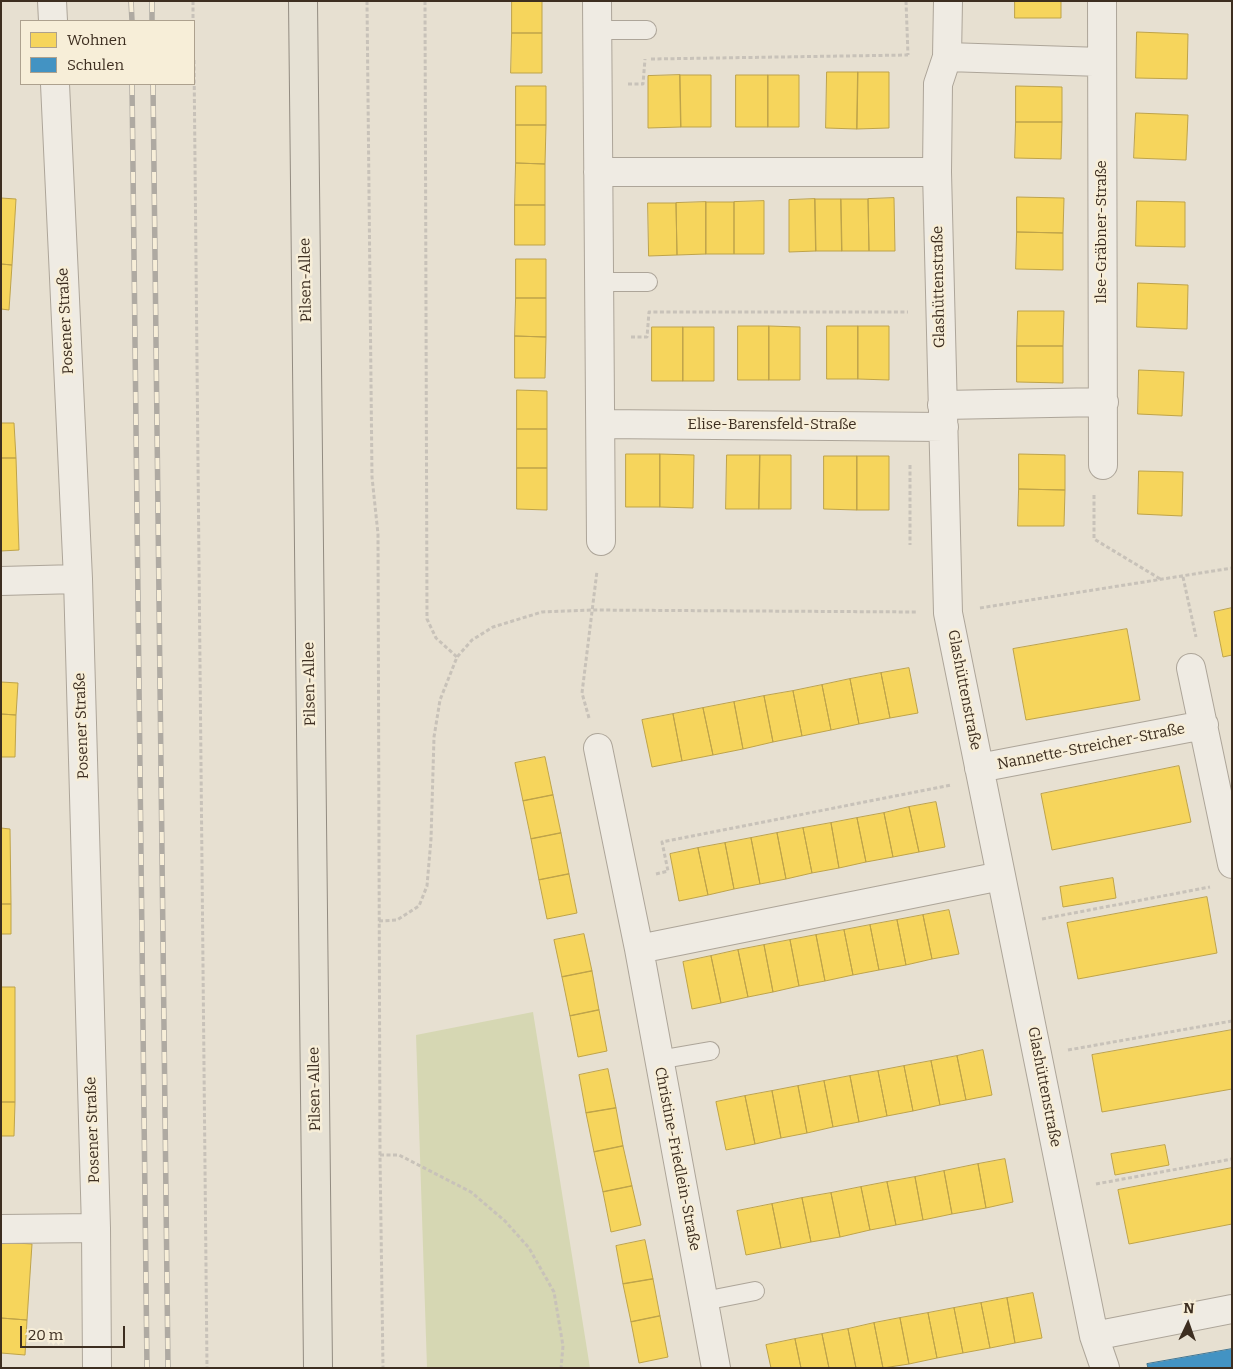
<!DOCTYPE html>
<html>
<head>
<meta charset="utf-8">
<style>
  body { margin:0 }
  #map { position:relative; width:1233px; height:1369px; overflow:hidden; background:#e7e0d1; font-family:Bitter,serif }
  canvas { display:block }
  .frame { position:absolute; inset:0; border:2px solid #3d2e20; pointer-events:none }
  .legend { position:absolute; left:20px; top:20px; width:175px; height:65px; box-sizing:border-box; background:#f7eed8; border:1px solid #ada18e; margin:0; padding:6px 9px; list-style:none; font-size:15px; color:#3d2e20 }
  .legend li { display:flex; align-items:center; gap:10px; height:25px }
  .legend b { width:25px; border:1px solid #ada18e }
  .north { position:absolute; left:1163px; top:1299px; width:50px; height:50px; -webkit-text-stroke:4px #f7eed8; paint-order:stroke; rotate:3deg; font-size:14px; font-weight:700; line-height:20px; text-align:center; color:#3d2e20 }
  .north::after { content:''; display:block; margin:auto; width:18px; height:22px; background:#3d2e20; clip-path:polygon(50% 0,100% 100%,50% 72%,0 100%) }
  .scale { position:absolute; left:20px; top:1326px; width:105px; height:22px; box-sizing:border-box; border:2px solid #3d2e20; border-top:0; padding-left:6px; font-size:15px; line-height:18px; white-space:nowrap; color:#3d2e20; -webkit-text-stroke:4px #f7eed8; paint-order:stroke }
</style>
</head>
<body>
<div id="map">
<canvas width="1233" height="1369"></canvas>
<div class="frame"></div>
<ul class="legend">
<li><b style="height:14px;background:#f6d55c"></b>Wohnen</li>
<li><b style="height:14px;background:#4393c3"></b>Schulen</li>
</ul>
<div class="north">N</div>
<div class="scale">20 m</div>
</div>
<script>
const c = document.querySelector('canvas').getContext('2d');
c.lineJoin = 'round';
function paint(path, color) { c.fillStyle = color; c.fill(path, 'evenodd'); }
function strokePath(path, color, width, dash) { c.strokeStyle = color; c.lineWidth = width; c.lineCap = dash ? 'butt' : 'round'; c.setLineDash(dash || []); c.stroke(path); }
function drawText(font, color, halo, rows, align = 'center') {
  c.font = font + ' Bitter,serif'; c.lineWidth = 5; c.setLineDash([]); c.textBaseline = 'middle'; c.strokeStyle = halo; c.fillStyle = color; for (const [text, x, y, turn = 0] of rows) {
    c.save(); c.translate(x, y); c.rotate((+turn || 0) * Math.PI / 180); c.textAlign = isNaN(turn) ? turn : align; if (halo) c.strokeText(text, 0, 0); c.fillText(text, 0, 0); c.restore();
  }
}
const green = new Path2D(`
  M 533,1012 L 590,1368 L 427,1368 L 416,1035 Z`);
const homes = new Path2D(`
  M 512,1 L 542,1 L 542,33 L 512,33 Z
  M 1015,1 L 1061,1 L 1061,18 L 1015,18 Z
  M 1137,32 L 1188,34 L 1187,79 L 1136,78 Z
  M 512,33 L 542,33 L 542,73 L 511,73 Z
  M 827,72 L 858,72 L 857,129 L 826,128 Z
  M 858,72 L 889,72 L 889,128 L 857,129 Z
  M 680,75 L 711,75 L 711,127 L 681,127 Z
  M 680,75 L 681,127 L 648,128 L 648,76 Z
  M 736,75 L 768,75 L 768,127 L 736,127 Z
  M 768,75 L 799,75 L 799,127 L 768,127 Z
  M 516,86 L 546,86 L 546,125 L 516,125 Z
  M 1016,86 L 1062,87 L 1062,122 L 1016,122 Z
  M 1136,113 L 1188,115 L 1186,160 L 1134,158 Z
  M 1016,122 L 1062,122 L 1061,159 L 1015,158 Z
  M 516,125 L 546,125 L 545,164 L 516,163 Z
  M 516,163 L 545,164 L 545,205 L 515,205 Z
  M 1017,197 L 1064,198 L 1063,233 L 1017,232 Z
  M 1,198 L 16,199 L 12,265 L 1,264 Z
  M 894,198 L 895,251 L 869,251 L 868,199 Z
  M 815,199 L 841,199 L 842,251 L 816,251 Z
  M 815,199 L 816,251 L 789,252 L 789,200 Z
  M 841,199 L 868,199 L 869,251 L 842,251 Z
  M 764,201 L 764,254 L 734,254 L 734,202 Z
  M 1137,201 L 1185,202 L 1185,247 L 1136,246 Z
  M 706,202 L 706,254 L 677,255 L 676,203 Z
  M 706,202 L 734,202 L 734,254 L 706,254 Z
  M 648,203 L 676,203 L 677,255 L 649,256 Z
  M 515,205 L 545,205 L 545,245 L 515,245 Z
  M 1017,232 L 1063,233 L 1063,270 L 1016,269 Z
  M 516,259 L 546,259 L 546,298 L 516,298 Z
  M 1,264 L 12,265 L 9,310 L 1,309 Z
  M 1138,283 L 1188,285 L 1187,329 L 1137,327 Z
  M 516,298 L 546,298 L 546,337 L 515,336 Z
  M 1018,311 L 1064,311 L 1063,346 L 1017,346 Z
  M 738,326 L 769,326 L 769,380 L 738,380 Z
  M 769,326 L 800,327 L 800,380 L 769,380 Z
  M 827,326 L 858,326 L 858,379 L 827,379 Z
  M 858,326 L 889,326 L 889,380 L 858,379 Z
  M 652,327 L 683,327 L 683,381 L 652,381 Z
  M 683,327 L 714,327 L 714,381 L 683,381 Z
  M 515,336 L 546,337 L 545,378 L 515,378 Z
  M 1017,346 L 1063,346 L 1063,383 L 1017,382 Z
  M 1139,370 L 1184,372 L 1182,416 L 1138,414 Z
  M 517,390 L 547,391 L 547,429 L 517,429 Z
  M 1,423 L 14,423 L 16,458 L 1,458 Z
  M 517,429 L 547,429 L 547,468 L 517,468 Z
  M 626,454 L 660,454 L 660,507 L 626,507 Z
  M 660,454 L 694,455 L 693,508 L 660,507 Z
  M 1019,454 L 1065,455 L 1065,490 L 1019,489 Z
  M 727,455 L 760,455 L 759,509 L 726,509 Z
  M 760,455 L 791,455 L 791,509 L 759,509 Z
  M 824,456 L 857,456 L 857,510 L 824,509 Z
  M 857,456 L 889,456 L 889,510 L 857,510 Z
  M 1,458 L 16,458 L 19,550 L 1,551 Z
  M 517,468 L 547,468 L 547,510 L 517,509 Z
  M 1139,471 L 1183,472 L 1182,516 L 1138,514 Z
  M 1019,489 L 1065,490 L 1064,526 L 1018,526 Z
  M 1232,608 L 1232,655 L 1223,657 L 1214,612 Z
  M 1127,629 L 1140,700 L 1026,720 L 1013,649 Z
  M 909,668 L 918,713 L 890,718 L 881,673 Z
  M 881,673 L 890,718 L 859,724 L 850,679 Z
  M 850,679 L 859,724 L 831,730 L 822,685 Z
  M 1,682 L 18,683 L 16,715 L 1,714 Z
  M 822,685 L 831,730 L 802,736 L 793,691 Z
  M 793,691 L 802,736 L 773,742 L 764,696 Z
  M 764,696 L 773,742 L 743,749 L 734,702 Z
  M 734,702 L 743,749 L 713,755 L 703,708 Z
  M 703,708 L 713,755 L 682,761 L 673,714 Z
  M 1,714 L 16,715 L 15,757 L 1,757 Z
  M 673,714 L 682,761 L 652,767 L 642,720 Z
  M 545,757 L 553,795 L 523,801 L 515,763 Z
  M 1179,766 L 1191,822 L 1052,850 L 1041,794 Z
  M 553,795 L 561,833 L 531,839 L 523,801 Z
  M 936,802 L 945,847 L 919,852 L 909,807 Z
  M 909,807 L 919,852 L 893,857 L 884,813 Z
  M 884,813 L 893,857 L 866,862 L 857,818 Z
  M 857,818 L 866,862 L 839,868 L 831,823 Z
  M 831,823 L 839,868 L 812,873 L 803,828 Z
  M 1,828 L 10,829 L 11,904 L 1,904 Z
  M 803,828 L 812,873 L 786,879 L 777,833 Z
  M 561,833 L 569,874 L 539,880 L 531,839 Z
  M 777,833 L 786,879 L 760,884 L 751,838 Z
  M 751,838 L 760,884 L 734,889 L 725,843 Z
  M 725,843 L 734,889 L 708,895 L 698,848 Z
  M 698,848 L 708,895 L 679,901 L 670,854 Z
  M 569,874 L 577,913 L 547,919 L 539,880 Z
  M 1113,878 L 1116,898 L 1063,907 L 1060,887 Z
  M 1207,897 L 1217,953 L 1078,979 L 1067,923 Z
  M 1,904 L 11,904 L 11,934 L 1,934 Z
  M 949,910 L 959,954 L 932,959 L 923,915 Z
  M 923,915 L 932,959 L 906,965 L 897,920 Z
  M 897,920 L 906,965 L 879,970 L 870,925 Z
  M 870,925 L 879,970 L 853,975 L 844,930 Z
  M 844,930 L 853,975 L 825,981 L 816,935 Z
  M 584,934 L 592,971 L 562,977 L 554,940 Z
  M 816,935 L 825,981 L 799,986 L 790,940 Z
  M 790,940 L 799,986 L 773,992 L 764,945 Z
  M 764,945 L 773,992 L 748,997 L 738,950 Z
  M 738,950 L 748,997 L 721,1003 L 711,956 Z
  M 711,956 L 721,1003 L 692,1009 L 683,962 Z
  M 592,971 L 599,1010 L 570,1016 L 562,977 Z
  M 1,987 L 15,987 L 15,1102 L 1,1102 Z
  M 599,1010 L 607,1051 L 578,1057 L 570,1016 Z
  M 1232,1030 L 1232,1089 L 1102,1112 L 1092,1055 Z
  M 983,1050 L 992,1095 L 966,1100 L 957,1056 Z
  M 957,1056 L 966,1100 L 940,1105 L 931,1061 Z
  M 931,1061 L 940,1105 L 913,1111 L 904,1066 Z
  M 904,1066 L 913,1111 L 887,1116 L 878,1071 Z
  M 608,1069 L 616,1108 L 586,1113 L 579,1075 Z
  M 878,1071 L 887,1116 L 859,1122 L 850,1076 Z
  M 850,1076 L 859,1122 L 833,1127 L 824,1081 Z
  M 824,1081 L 833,1127 L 807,1133 L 798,1086 Z
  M 798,1086 L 807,1133 L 781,1138 L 772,1091 Z
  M 772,1091 L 781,1138 L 755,1144 L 745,1096 Z
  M 745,1096 L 755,1144 L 726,1150 L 716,1102 Z
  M 1,1102 L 15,1102 L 14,1136 L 1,1136 Z
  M 616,1108 L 623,1146 L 594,1152 L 586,1113 Z
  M 1165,1145 L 1169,1165 L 1115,1175 L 1111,1154 Z
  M 623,1146 L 632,1186 L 603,1192 L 594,1152 Z
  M 1005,1159 L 1013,1202 L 986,1208 L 978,1164 Z
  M 978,1164 L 986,1208 L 952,1214 L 944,1171 Z
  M 1232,1168 L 1232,1224 L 1129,1244 L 1118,1190 Z
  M 944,1171 L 952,1214 L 923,1220 L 915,1177 Z
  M 915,1177 L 923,1220 L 896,1225 L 887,1182 Z
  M 887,1182 L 896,1225 L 870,1230 L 861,1187 Z
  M 632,1186 L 641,1225 L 611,1232 L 603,1192 Z
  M 861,1187 L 870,1230 L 840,1237 L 831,1193 Z
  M 831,1193 L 840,1237 L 811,1242 L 802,1198 Z
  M 802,1198 L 811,1242 L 781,1248 L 772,1204 Z
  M 772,1204 L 781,1248 L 746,1255 L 737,1211 Z
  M 645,1240 L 653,1279 L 623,1284 L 616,1246 Z
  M 1,1242 L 32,1244 L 27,1320 L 1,1318 Z
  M 653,1279 L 660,1316 L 631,1322 L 623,1284 Z
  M 1033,1293 L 1042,1338 L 1015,1343 L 1007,1298 Z
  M 1007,1298 L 1015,1343 L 990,1348 L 981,1303 Z
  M 981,1303 L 990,1348 L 963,1353 L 954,1308 Z
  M 954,1308 L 963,1353 L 937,1358 L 928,1313 Z
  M 928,1313 L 937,1358 L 909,1364 L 900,1318 Z
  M 660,1316 L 668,1357 L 639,1363 L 631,1322 Z
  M 1,1318 L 27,1320 L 25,1355 L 1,1353 Z
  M 900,1318 L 909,1364 L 883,1368 L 874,1323 Z
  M 874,1323 L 883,1368 L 856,1368 L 848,1329 Z
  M 848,1329 L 856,1368 L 829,1368 L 822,1334 Z
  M 822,1334 L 829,1368 L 801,1368 L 795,1339 Z
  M 795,1339 L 801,1368 L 771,1368 L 766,1345 Z`);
const schools = new Path2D(`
  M 1232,1349 L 1232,1368 L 1148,1368 L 1147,1364 Z`);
const path = new Path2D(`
  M 193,1 L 193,21
  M 367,1 L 372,477 L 378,534 L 380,1155 L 383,1368
  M 425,1 L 427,619 L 436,638 L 457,657
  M 906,1 L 908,55
  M 651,59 L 908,55
  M 194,60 L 207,1368
  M 628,84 L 643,84 L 645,59
  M 631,337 L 647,337 L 649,312 L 908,312
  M 910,465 L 910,545
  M 1094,495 L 1094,539 L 1162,580
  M 1183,577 L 1196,637
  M 980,608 L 1232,568
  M 589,718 L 582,693 L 597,571
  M 656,874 L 668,871 L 662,842 L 951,785
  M 1042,919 L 1210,887
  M 379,921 L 397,920 L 419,906 L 427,886 L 431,839 L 434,737 L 440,700 L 457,657 L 472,640 L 493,627 L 542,612 L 591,610 L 917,612
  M 1068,1050 L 1232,1021
  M 380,1155 L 399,1155 L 471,1192 L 505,1221 L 529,1248 L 554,1292 L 563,1346 L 561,1368
  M 1096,1184 L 1232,1159`);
const service = new Path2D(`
  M 597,30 L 647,30
  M 599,282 L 648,282
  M 658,1060 L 710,1051
  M 704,1301 L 755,1291`);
const minor = new Path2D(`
  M 52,1 L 53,21
  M 597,1 L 601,541
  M 948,1 L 947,57 L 938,84 L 937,172 L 948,613 L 1094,1336 L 1105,1368
  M 1102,1 L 1103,465
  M 947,57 L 1101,62
  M 55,84 L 78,579 L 96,1228 L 97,1368
  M 598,172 L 937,172
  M 942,405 L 1104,402
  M 601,424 L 944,427
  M 1,581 L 78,579
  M 1191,668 L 1232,864
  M 598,748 L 639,949 L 716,1368
  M 979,768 L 1204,725
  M 639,949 L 1001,876
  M 1,1229 L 96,1228
  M 1094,1336 L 1232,1309`);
const primary = new Path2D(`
  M 303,1 L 318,1368`);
const rail = new Path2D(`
  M 131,1 L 132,21
  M 152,1 L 152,21
  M 132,84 L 147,1368
  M 153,84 L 168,1368`);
const streetNames = [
  ["Ilse-Gräbner-Straße",1102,232,-90],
  ["Pilsen-Allee",306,280,-91],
  ["Glashüttenstraße",939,287,-91],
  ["Posener Straße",66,321,-93],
  ["Elise-Barensfeld-Straße",772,425],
  ["Pilsen-Allee",310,684,-91],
  ["Glashüttenstraße",964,690,79],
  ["Posener Straße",82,726,-92],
  ["Nannette-Streicher-Straße",1091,747,-11],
  ["Glashüttenstraße",1044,1087,79],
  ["Pilsen-Allee",315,1089,-91],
  ["Posener Straße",93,1130,-92],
  ["Christine-Friedlein-Straße",677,1159,79]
];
paint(green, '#d6d7b3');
paint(homes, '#f6d55c');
strokePath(homes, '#bea34a', 1);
paint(schools, '#4393c3');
strokePath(schools, '#417592', 1);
strokePath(service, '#ada599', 20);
strokePath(minor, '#ada599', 30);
strokePath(primary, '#928b80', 30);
strokePath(path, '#c8c2b9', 3, [4, 2.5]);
strokePath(service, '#efebe3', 18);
strokePath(minor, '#efebe3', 28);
strokePath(primary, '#e6e1d4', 28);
strokePath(rail, '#afaaa2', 5.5);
strokePath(rail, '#f7eed8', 4, [11]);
drawText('15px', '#3d2e20', '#f7eed8', streetNames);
</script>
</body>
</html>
